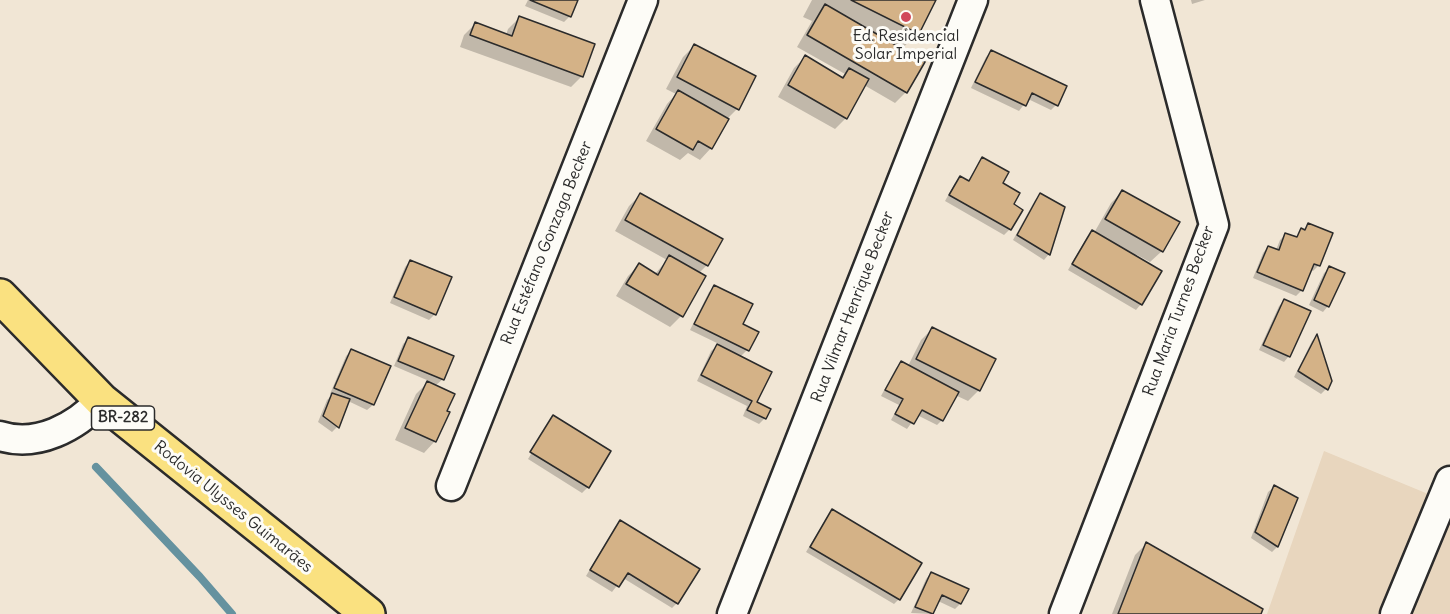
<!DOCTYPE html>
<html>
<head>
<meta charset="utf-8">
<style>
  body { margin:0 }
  canvas { display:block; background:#f1e6d5 }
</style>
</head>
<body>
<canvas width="1450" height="614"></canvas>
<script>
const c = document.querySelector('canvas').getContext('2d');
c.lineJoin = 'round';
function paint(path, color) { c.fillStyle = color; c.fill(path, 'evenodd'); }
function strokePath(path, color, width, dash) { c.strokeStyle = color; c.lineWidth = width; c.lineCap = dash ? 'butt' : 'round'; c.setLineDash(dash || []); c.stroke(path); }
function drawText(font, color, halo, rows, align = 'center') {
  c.font = font + ' Delius,sans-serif'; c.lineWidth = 6; c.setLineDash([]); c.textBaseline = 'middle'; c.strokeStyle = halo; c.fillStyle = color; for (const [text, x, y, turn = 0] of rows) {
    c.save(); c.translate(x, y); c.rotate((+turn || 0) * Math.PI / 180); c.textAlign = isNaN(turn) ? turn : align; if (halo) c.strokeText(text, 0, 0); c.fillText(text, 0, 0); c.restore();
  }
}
const built = new Path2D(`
  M 1324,451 L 1450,503 L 1450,614 L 1267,614 Z`);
const shadow = new Path2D(`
  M 528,0 L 576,0 L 570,16 L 564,22 L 525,6 Z
  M 812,0 L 934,0 L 917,33 L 901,50 L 906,92 L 895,103 L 864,85 L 846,118 L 835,129 L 778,97 L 794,68 L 805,57 L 841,78 L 845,74 L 797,47 L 812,21 L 803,17 Z
  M 1191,0 L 1205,0 L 1192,4 Z
  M 519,18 L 582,76 L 571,87 L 460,47 L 464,35 L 475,24 L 506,35 L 508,29 Z
  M 694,46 L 737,109 L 727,119 L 711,148 L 700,160 L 688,153 L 680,160 L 646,141 L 667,104 L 676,94 L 666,89 L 683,57 Z
  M 991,52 L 1056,105 L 1051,110 L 1028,99 L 1019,111 L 971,88 L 986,57 Z
  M 982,159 L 1000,183 L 1012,205 L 1021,210 L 1010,229 L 1004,235 L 945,201 L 955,183 L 961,178 L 967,182 Z
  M 1122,192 L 1162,251 L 1150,262 L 1137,255 L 1136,257 L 1141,304 L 1136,310 L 1068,270 L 1087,237 L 1092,232 L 1094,233 L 1111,203 Z
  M 640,195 L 707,265 L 698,274 L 681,316 L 670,327 L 616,296 L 628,276 L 639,265 L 655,274 L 667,260 L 615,231 L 629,206 Z
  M 1041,195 L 1049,254 L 1044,260 L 1013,240 L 1035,200 Z
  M 1308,225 L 1319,265 L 1313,271 L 1310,269 L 1302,290 L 1296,296 L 1253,278 L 1263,253 L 1268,247 L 1276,250 L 1280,240 L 1286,234 L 1295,238 Z
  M 410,261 L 435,314 L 429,320 L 390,303 L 405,267 Z
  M 1330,268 L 1328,306 L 1323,312 L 1309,305 L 1324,273 Z
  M 714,287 L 741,324 L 747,350 L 740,357 L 755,403 L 765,418 L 759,424 L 743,416 L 747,406 L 697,381 L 711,351 L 719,344 L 690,330 L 709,292 Z
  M 1284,301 L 1289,356 L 1284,362 L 1259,350 L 1279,306 Z
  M 932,329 L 979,390 L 968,401 L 955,395 L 942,420 L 937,425 L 917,415 L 907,429 L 891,420 L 899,405 L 881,396 L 896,368 L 901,363 L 908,366 L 921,340 Z
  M 1316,337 L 1326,389 L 1321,394 L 1294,377 L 1312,341 Z
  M 408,339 L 443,379 L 435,386 L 435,441 L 424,453 L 395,440 L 416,394 L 429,381 L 394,366 L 403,344 Z
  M 351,351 L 389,367 L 373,405 L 367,410 L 348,401 L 337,427 L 332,432 L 318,422 L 327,400 L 332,395 L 330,394 L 346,356 Z
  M 553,417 L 588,487 L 582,493 L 528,459 Z
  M 1274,487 L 1296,499 L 1277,547 L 1272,552 L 1251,538 L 1268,492 Z
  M 832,511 L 899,599 L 894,604 L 806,552 L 827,517 Z
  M 621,522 L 677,603 L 672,608 L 623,578 L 612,592 L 586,576 L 615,527 Z
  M 1146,544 L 1259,614 L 1112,614 L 1135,555 Z
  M 931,573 L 960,604 L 955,609 L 938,601 L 932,614 L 911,613 L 926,579 Z`);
const stream = new Path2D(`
  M 96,467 L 200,577 L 232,614`);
const building = new Path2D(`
  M 530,0 L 578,0 L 571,17 Z
  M 851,0 L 936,0 L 919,34 Z
  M 825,4 L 925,62 L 907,93 L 807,35 Z
  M 519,16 L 595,44 L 583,77 L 470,35 L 475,22 L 512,36 Z
  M 694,44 L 756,76 L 739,110 L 677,77 Z
  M 991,50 L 1067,86 L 1058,106 L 1032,93 L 1026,106 L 975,82 Z
  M 805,55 L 843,78 L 849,68 L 869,79 L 847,119 L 788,85 Z
  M 678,90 L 729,119 L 712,149 L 698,141 L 693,150 L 656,129 Z
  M 982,157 L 1009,172 L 1003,183 L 1020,193 L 1014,204 L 1023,210 L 1011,230 L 949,195 L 960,176 L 969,181 Z
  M 1122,190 L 1180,222 L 1163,252 L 1105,219 Z
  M 640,193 L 723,239 L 708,266 L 625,220 Z
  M 1040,193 L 1065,207 L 1050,255 L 1017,235 Z
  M 1308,223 L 1333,233 L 1320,266 L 1314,264 L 1303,291 L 1257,272 L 1268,246 L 1279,250 L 1285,233 L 1297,237 L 1301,228 L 1305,230 Z
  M 1092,230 L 1162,271 L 1142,305 L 1072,264 Z
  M 669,255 L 706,276 L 683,317 L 626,284 L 639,263 L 658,275 Z
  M 410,260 L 452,277 L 436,315 L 394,297 Z
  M 1329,266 L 1345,273 L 1329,307 L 1314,300 Z
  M 714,285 L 753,304 L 743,324 L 759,332 L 749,351 L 694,324 Z
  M 1284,299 L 1311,311 L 1290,357 L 1263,345 Z
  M 932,327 L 996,359 L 980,391 L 916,359 Z
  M 1317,334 L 1332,381 L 1328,390 L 1298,371 Z
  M 408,337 L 454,356 L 444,380 L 398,361 Z
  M 717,344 L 772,372 L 757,402 L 771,409 L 766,419 L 747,410 L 752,401 L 701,375 Z
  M 351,349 L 391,366 L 374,405 L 334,388 Z
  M 901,361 L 959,392 L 943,421 L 922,410 L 914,424 L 895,414 L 903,399 L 885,390 Z
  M 427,381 L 455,394 L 447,411 L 450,412 L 436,442 L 405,428 Z
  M 332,393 L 350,399 L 339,428 L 323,416 Z
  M 553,415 L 611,451 L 589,488 L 530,452 Z
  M 1274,485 L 1298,498 L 1278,547 L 1255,532 Z
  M 832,509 L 922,563 L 900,600 L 810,547 Z
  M 620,520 L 700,569 L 678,604 L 628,573 L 619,587 L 590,570 Z
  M 1146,542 L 1263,609 L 1261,614 L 1118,614 Z
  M 931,572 L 969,589 L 961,604 L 942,595 L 933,614 L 915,607 Z`);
const street = new Path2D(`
  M 0,436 C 37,448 76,427 101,400
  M 451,486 L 643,0
  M 732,614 L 973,0
  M 1064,614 L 1214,225 L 1155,0
  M 1395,614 L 1450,481`);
const highway = new Path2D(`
  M 0,296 L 101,400 L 368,614`);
const markers = [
  [906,17,6,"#d1495b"]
];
const shields = [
  [123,418,63]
];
const shieldNames = [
  ["BR-282",123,418]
];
const poiNames = [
  ["Ed. Residencial",906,36],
  ["Solar Imperial",906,54]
];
const streetNames = [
  ["Rua Estéfano Gonzaga Becker",547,243,-68],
  ["Rua Vilmar Henrique Becker",853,307,-69],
  ["Rua Maria Turnes Becker",1179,311,-70],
  ["Rodovia Ulysses Guimarães",233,507,39]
];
paint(built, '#e8d6be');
paint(shadow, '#0003');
strokePath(stream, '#65929f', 8);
paint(building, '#d4b287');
strokePath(building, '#2b2b2b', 1.5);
strokePath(street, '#2b2b2b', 33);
strokePath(highway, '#2b2b2b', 38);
strokePath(street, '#fdfcf7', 28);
strokePath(highway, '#fae180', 33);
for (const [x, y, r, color] of markers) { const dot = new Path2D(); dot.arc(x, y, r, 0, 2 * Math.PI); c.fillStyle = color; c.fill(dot); strokePath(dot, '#fdfcf7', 2); }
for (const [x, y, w] of shields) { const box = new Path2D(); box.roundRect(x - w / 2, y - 12, w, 24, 4.5); c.fillStyle = '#fdfcf7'; c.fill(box); strokePath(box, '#2b2b2b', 1.5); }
drawText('bold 15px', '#2b2b2b', null, shieldNames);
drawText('16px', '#2b2b2b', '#fdfcf7', poiNames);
drawText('16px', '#2b2b2b', '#fdfcf7', streetNames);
</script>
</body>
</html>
